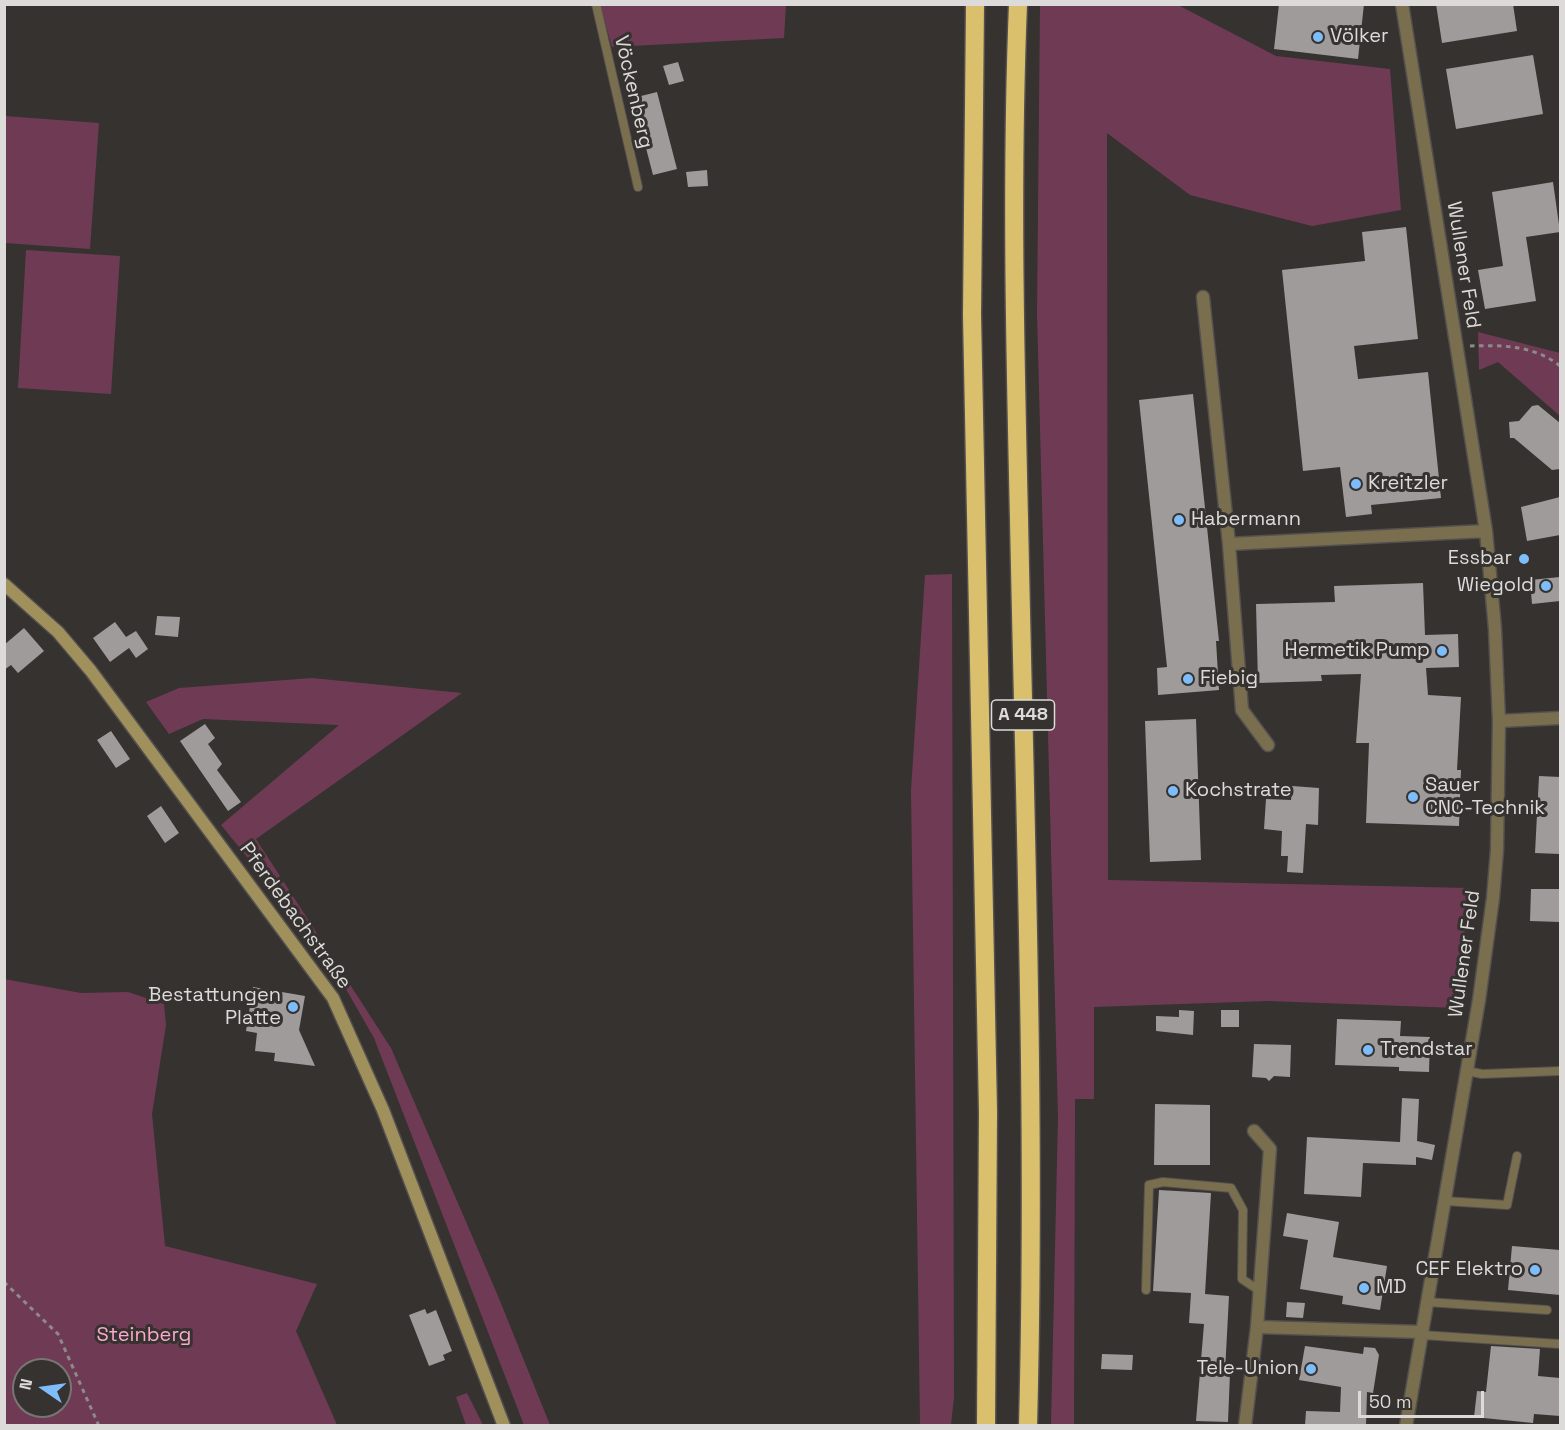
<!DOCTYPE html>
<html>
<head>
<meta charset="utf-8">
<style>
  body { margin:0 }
  #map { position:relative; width:1565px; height:1430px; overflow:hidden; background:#353230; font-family:"Space Grotesk",sans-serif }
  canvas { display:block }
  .frame { position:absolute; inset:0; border:6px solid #dddbda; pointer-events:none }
  .north { position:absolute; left:12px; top:1358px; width:60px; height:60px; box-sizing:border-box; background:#353230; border:2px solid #787674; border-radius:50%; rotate:283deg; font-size:16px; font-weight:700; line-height:24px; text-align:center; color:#dddbda }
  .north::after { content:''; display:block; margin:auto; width:21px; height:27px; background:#7ebdf9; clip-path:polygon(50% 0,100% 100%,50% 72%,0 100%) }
  .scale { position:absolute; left:1358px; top:1391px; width:126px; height:27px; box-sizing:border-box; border:3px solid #dddbda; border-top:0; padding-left:8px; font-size:18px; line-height:21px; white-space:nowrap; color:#dddbda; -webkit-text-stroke:4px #353230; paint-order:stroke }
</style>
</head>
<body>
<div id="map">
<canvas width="1565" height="1430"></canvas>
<div class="frame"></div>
<div class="north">N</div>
<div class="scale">50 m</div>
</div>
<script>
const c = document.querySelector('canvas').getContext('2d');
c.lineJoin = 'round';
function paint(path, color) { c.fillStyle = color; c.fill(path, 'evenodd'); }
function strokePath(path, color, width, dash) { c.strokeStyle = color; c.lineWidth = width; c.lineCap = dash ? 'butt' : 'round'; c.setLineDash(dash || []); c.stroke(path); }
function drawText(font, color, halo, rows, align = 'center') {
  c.font = font + ' "Space Grotesk",sans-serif'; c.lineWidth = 6; c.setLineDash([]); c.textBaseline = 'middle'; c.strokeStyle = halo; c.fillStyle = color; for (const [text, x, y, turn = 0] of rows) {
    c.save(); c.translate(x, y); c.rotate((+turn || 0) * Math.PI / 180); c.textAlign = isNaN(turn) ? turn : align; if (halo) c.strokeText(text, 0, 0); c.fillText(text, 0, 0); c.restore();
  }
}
const green = new Path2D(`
  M 600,5 L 786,5 L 784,38 L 612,47 Z
  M 1040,5 L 1178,5 L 1276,56 L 1390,69 L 1401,210 L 1312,226 L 1190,195 L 1107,133 L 1108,880 L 1469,888 L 1457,1008 L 1268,1001 L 1094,1007 L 1094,1099 L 1075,1099 L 1074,1426 L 1051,1425 L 1058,1117 L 1037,313 Z
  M 5,116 L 99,123 L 90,249 L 5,243 Z
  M 26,250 L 120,256 L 111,394 L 18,388 Z
  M 1478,332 L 1560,353 L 1560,416 L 1498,362 L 1479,370 Z
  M 952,574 L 954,1397 L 951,1425 L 920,1426 L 911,790 L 925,575 Z
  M 312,678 L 462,693 L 256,839 L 391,1048 L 498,1296 L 550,1425 L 524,1425 L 374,1038 L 339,977 L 288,907 L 221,825 L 339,725 L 203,719 L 169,734 L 146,702 L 179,688 Z
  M 4,979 L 81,993 L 128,992 L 164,1004 L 166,1025 L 152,1114 L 165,1246 L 317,1284 L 296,1331 L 337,1425 L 5,1425 ZM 24,1370 L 60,1370 L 60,1406 L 24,1406 Z
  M 467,1393 L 483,1425 L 466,1425 L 456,1397 Z`);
const building = new Path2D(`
  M 1279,4 L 1364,4 L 1358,59 L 1274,49 Z
  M 1436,4 L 1513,4 L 1517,31 L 1442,43 Z
  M 1533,55 L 1543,114 L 1456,129 L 1446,69 Z
  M 678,62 L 684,81 L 669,85 L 663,66 Z
  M 657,92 L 677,169 L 653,175 L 633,98 Z
  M 707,170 L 708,186 L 688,187 L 686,172 Z
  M 1553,182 L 1560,232 L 1526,237 L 1536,301 L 1485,309 L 1478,270 L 1503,266 L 1492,192 Z
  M 1406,227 L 1418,339 L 1354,346 L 1358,379 L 1428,372 L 1441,498 L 1371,505 L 1372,514 L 1346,517 L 1340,467 L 1303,471 L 1282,270 L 1365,261 L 1362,232 Z
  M 1193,394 L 1219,641 L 1216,641 L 1219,690 L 1158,695 L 1157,668 L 1167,667 L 1139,400 Z
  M 1538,405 L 1560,423 L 1560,469 L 1552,470 L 1514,438 L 1510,438 L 1509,422 L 1519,421 L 1532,406 Z
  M 1560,497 L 1560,535 L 1527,541 L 1521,507 Z
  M 1560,577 L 1560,601 L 1532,604 L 1530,580 Z
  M 1423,583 L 1425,635 L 1458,634 L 1459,667 L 1426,668 L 1428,695 L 1461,697 L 1457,770 L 1461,770 L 1459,826 L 1366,823 L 1369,743 L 1356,743 L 1361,674 L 1321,675 L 1322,681 L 1258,683 L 1256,604 L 1335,602 L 1334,586 Z
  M 157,616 L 180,617 L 178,637 L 155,635 Z
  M 115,622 L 126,637 L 136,631 L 148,649 L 136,658 L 129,648 L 110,662 L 93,638 Z
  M 24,628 L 44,651 L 18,673 L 11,665 L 4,670 L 4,645 Z
  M 1196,719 L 1201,860 L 1150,862 L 1145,721 Z
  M 205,724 L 215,738 L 208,744 L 222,764 L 217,770 L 241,802 L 228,811 L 180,741 Z
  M 111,731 L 130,759 L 116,768 L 97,740 Z
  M 1539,776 L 1560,777 L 1560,854 L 1535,853 Z
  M 1292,786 L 1319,788 L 1318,825 L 1306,824 L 1303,873 L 1287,872 L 1288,856 L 1281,856 L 1282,831 L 1264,829 L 1266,799 L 1291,800 Z
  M 161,806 L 179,833 L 165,843 L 147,816 Z
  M 1531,889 L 1560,889 L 1560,922 L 1530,921 Z
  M 253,987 L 305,996 L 299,1030 L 315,1066 L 274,1061 L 275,1053 L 255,1051 L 257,1033 L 246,1031 Z
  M 1179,1010 L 1194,1011 L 1193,1035 L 1156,1031 L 1156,1016 L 1179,1017 Z
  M 1221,1010 L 1239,1010 L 1239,1027 L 1221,1027 Z
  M 1337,1019 L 1401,1021 L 1400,1036 L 1430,1037 L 1429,1072 L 1399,1071 L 1399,1067 L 1335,1065 Z
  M 1254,1044 L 1291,1045 L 1290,1077 L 1274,1076 L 1269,1081 L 1266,1078 L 1252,1077 Z
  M 1402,1098 L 1419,1099 L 1417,1141 L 1435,1145 L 1432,1160 L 1416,1157 L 1416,1165 L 1363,1163 L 1361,1197 L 1304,1194 L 1307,1137 L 1400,1142 Z
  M 1155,1104 L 1210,1105 L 1210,1165 L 1154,1165 Z
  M 1159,1190 L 1211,1193 L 1205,1294 L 1229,1296 L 1225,1372 L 1230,1373 L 1228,1422 L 1196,1421 L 1204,1324 L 1189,1323 L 1191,1293 L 1153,1291 Z
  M 1287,1213 L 1339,1222 L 1333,1257 L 1387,1266 L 1380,1310 L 1342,1304 L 1343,1296 L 1300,1289 L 1308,1240 L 1283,1236 Z
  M 1512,1246 L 1560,1250 L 1560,1295 L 1508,1290 Z
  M 1287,1302 L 1305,1303 L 1303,1318 L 1286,1317 Z
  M 425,1309 L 427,1314 L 436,1310 L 452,1351 L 443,1355 L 445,1360 L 429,1366 L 409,1315 Z
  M 1305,1346 L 1363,1354 L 1364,1347 L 1375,1348 L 1379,1355 L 1373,1393 L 1367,1392 L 1366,1425 L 1305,1425 L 1306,1411 L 1340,1412 L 1341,1387 L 1299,1380 Z
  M 1491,1346 L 1540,1349 L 1538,1376 L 1560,1378 L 1560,1416 L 1534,1414 L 1533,1423 L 1474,1417 L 1477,1391 L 1486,1392 Z
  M 1102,1354 L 1133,1355 L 1132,1370 L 1101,1369 Z`);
const path = new Path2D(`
  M 1470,346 C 1502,345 1534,345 1560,366
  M 4,1282 L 58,1334 L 99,1426`);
const lane = new Path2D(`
  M 596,4 L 638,187
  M 1467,1071 L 1482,1074 L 1560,1071
  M 1445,1201 L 1507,1205 L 1517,1156
  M 1146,1290 L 1149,1185 L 1163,1182 L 1231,1188 L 1243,1210 L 1242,1279 L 1260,1291
  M 1427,1302 L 1547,1310
  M 1422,1335 L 1560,1344`);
const street = new Path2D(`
  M 1402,4 L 1486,531 L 1495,629 L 1499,721 L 1497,850 L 1493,898 L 1479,1000 L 1406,1426
  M 1203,297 L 1229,544
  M 1499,721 L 1560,718
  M 1268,745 L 1242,710 L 1229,544 L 1486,531
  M 1254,1131 L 1270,1149 L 1257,1327 L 1422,1332
  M 1245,1426 L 1257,1327`);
const secondary = new Path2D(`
  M 4,584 L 58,632 L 91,671 L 333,998 L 383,1110 L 504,1426`);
const highway = new Path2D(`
  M 975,4 L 972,315 L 988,1112 L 986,1426
  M 1018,4 C 1011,176 1015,347 1019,519 C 1025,821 1036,1123 1028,1426`);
const markers = [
  [1318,37,6,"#7ebdf9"],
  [1356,484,6,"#7ebdf9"],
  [1179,520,6,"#7ebdf9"],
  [1524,559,6,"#7ebdf9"],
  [1546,586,6,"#7ebdf9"],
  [1442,651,6,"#7ebdf9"],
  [1188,679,6,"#7ebdf9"],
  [1173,791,6,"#7ebdf9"],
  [1413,797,6,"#7ebdf9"],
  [293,1007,6,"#7ebdf9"],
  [1368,1050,6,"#7ebdf9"],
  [1535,1270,6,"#7ebdf9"],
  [1364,1288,6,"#7ebdf9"],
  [1311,1369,6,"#7ebdf9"]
];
const shields = [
  [1023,715,63]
];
const shieldNames = [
  ["A 448",1023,715]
];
const poiNames = [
  ["Völker",1330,37],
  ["Kreitzler",1368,484],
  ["Habermann",1191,520],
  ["Essbar",1512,559,"right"],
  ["Wiegold",1534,586,"right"],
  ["Hermetik Pump",1430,651,"right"],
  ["Fiebig",1200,679],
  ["Sauer",1425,786],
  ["CNC-Technik",1425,809],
  ["Kochstrate",1185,791],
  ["Bestattungen",281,996,"right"],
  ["Platte",281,1019,"right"],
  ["Trendstar",1380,1050],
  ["CEF Elektro",1523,1270,"right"],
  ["MD",1376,1288],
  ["Tele-Union",1299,1369,"right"]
];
const streetNames = [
  ["Vöckenberg",633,92,77],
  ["Wullener Feld",1463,265,81],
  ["Pferdebachstraße",295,916,54],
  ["Wullener Feld",1465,954,-82]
];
const parkNames = [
  ["Steinberg",144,1336]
];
paint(green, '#6f3b54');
paint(building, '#a09b9b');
strokePath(lane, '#53504f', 10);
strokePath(street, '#53504f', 15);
strokePath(secondary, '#53504f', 15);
strokePath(highway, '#53504f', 21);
strokePath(path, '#8d8a89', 3, [4.5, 4.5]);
strokePath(lane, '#796f4f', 8);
strokePath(street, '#796f4f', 12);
strokePath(secondary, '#a0905c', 12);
strokePath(highway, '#dac06d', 18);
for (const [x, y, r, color] of markers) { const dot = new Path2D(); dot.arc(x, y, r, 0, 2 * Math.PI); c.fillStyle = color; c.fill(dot); strokePath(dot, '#353230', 2); }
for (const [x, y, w] of shields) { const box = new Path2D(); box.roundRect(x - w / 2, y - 15, w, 30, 4.5); c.fillStyle = '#353230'; c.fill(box); strokePath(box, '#dddbda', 1.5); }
drawText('bold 18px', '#dddbda', null, shieldNames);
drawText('20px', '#dddbda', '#353230', poiNames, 'left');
drawText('20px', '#dddbda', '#353230', streetNames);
drawText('20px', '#fba7ce', '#353230', parkNames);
</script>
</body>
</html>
